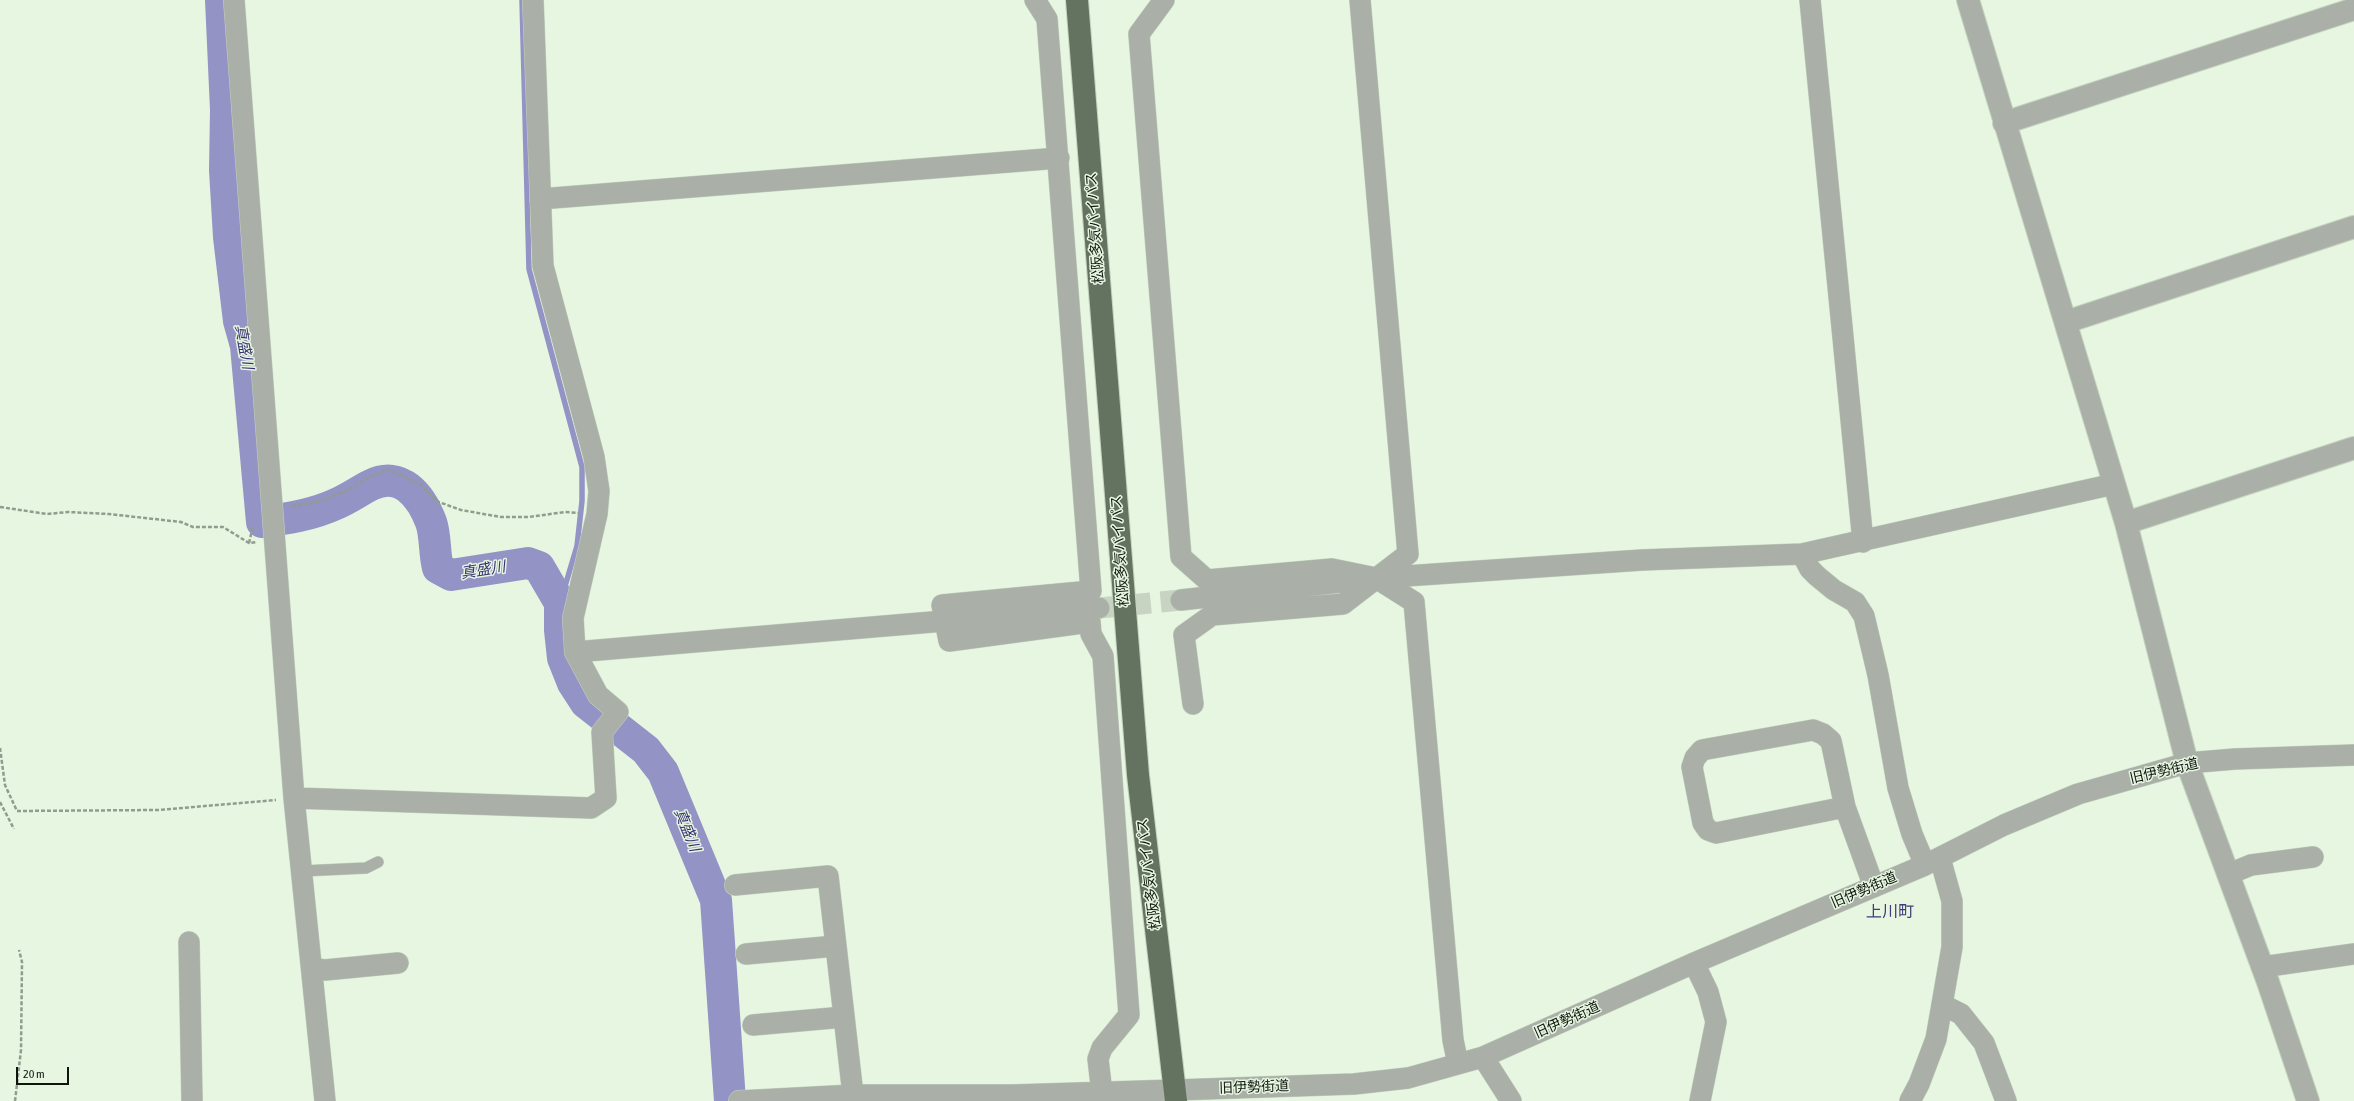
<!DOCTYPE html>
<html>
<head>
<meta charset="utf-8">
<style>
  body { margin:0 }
  #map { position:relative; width:2354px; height:1101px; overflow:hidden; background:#e6f6e1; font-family:"Asap Condensed",sans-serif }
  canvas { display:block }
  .scale { position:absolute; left:16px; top:1067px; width:53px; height:18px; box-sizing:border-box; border:2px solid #0f150e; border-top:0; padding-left:5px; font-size:12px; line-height:14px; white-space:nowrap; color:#0f150e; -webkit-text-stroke:3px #e6f6e1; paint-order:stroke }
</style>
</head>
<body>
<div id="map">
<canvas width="2354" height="1101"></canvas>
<div class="scale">20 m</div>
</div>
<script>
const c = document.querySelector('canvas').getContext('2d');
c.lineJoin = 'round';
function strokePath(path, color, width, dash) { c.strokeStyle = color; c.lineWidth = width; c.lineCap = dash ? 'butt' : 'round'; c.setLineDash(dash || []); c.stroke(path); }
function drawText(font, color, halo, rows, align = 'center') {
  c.font = font + ' "Asap Condensed","Noto Sans JP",sans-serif'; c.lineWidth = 3; c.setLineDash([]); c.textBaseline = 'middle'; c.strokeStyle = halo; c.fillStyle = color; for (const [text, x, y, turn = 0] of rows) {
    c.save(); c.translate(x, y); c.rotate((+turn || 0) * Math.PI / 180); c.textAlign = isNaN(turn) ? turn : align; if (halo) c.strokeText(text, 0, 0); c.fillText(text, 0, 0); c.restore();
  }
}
const stream = new Path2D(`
  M 522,0 L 529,269 L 582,467 L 582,501 L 577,546 L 560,603`);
const river = new Path2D(`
  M 221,0 L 226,110 L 225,170 L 229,237 L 239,321 L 246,346 L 262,522 C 287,519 312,515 336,504 C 348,499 359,491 371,485 C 401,470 421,496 431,522 C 436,536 434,553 438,568 L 451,575 L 528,563 L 539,567 L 560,603 L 560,630 L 563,658 L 573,683 L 586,703 L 646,750 L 663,772 L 716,900 L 730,1101`);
const minorTunnel = new Path2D(`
  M 1099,608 L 1181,600`);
const path = new Path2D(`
  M 292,506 L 318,502 L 348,490 L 373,475 L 389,470 L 420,484 L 436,501 L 461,510 L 501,517 L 529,517 L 565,512 L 579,513
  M 0,507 L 47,514 L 68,512 L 109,514 L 181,522 L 193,527 L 223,527 L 249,543 L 257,542
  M 249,543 L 253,526
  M 0,748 L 5,785 L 17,811 L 158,810 L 276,800
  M 0,802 L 14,829
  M 15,1101 L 21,1050 L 22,962 L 19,950`);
const service = new Path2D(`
  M 302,871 L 366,868 L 378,862`);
const minor = new Path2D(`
  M 234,0 L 294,798 L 325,1101
  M 1035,0 L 1047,19 L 1091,591 L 942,605 L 949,641 L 1090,622 L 1091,634 L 1103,656 L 1129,1015 L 1102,1048 L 1098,1059 L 1102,1093
  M 1164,0 L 1139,34 L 1181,557 L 1207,580 L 1332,569 L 1376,578 L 1414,602 L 1453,1040 L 1458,1064
  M 1810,0 L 1863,542
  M 540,199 L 1059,158
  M 1802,554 L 1810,569 L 1817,576 L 1834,590 L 1855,602 L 1864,616 L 1878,675 L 1898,788 L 1912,834 L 1925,865
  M 1181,600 L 1376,578 L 1642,560 L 1802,554 L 2114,484
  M 575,652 L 1099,608
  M 1193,704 L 1184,635 L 1212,615 L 1343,604 L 1408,554 L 1360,0
  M 294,798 L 591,808 L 606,798 L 602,732 L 618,712 L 598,695 L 575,652 L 573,618 L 597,514 L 599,491 L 594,457 L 543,266 L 533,0
  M 1845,807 L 1716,833 L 1708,830 L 1703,823 L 1692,767 L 1695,758 L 1702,750 L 1813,730 L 1823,734 L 1831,741 L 1845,807 L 1874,887
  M 2229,874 L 2251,865 L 2313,857
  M 735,885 L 828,876 L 853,1095
  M 189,942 L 192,1101
  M 746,954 L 836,946
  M 1694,963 L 1708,992 L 1716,1022 L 1700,1101
  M 2262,967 L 2354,954
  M 313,968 L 325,970 L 398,963
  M 1943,1005 L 1961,1014 L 1984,1043 L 2006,1101
  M 753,1025 L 844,1017
  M 1483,1057 L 1511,1101
  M 739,1101 L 853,1095 L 1013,1095 L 1175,1090 L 1354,1084 L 1408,1078 L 1483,1057 L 1694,963 L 1925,865 L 2004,825 L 2078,794 L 2187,763 L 2235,759 L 2354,755
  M 1910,1101 L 1919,1084 L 1936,1039 L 1952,947 L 1952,901 L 1940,858`);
const tertiary = new Path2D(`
  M 1968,0 L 2126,523 L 2187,763 L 2268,982 L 2308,1101
  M 2004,123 L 2354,9
  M 2066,322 L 2354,227
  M 2126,523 L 2354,448`);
const trunk = new Path2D(`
  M 1077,0 L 1138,775 L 1176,1101`);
const streetNames = [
  ["松阪多気バイパス",1095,228,-94],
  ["松阪多気バイパス",1120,551,-94],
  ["旧伊勢街道",2164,771,-13],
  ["松阪多気バイパス",1149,874,-97],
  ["旧伊勢街道",1864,890,-23],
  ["旧伊勢街道",1567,1020,-24],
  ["旧伊勢街道",1254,1087,-2]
];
const waterNames = [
  ["真盛川",244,347,80],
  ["真盛川",483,570,-9],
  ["真盛川",687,830,68]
];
const quarterNames = [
  ["上川町",1890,912]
];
strokePath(stream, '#9493c6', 5.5);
strokePath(river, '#9493c6', 32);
strokePath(minorTunnel, '#c6d4c1', 21, [21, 10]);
strokePath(service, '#c4d2bf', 12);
strokePath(minor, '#c4d2bf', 22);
strokePath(tertiary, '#c4d2bf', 24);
strokePath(trunk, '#c4d2bf', 24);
strokePath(path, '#909c8d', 2.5, [4, 2]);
strokePath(service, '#aab0a7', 11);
strokePath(minor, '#aab0a7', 21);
strokePath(tertiary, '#aab0a7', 22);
strokePath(trunk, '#647260', 22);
drawText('14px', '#0f150e', '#e6f6e1', streetNames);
drawText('italic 15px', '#393271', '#e6f6e1', waterNames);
drawText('16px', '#413b77', '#e6f6e1', quarterNames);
</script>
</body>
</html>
